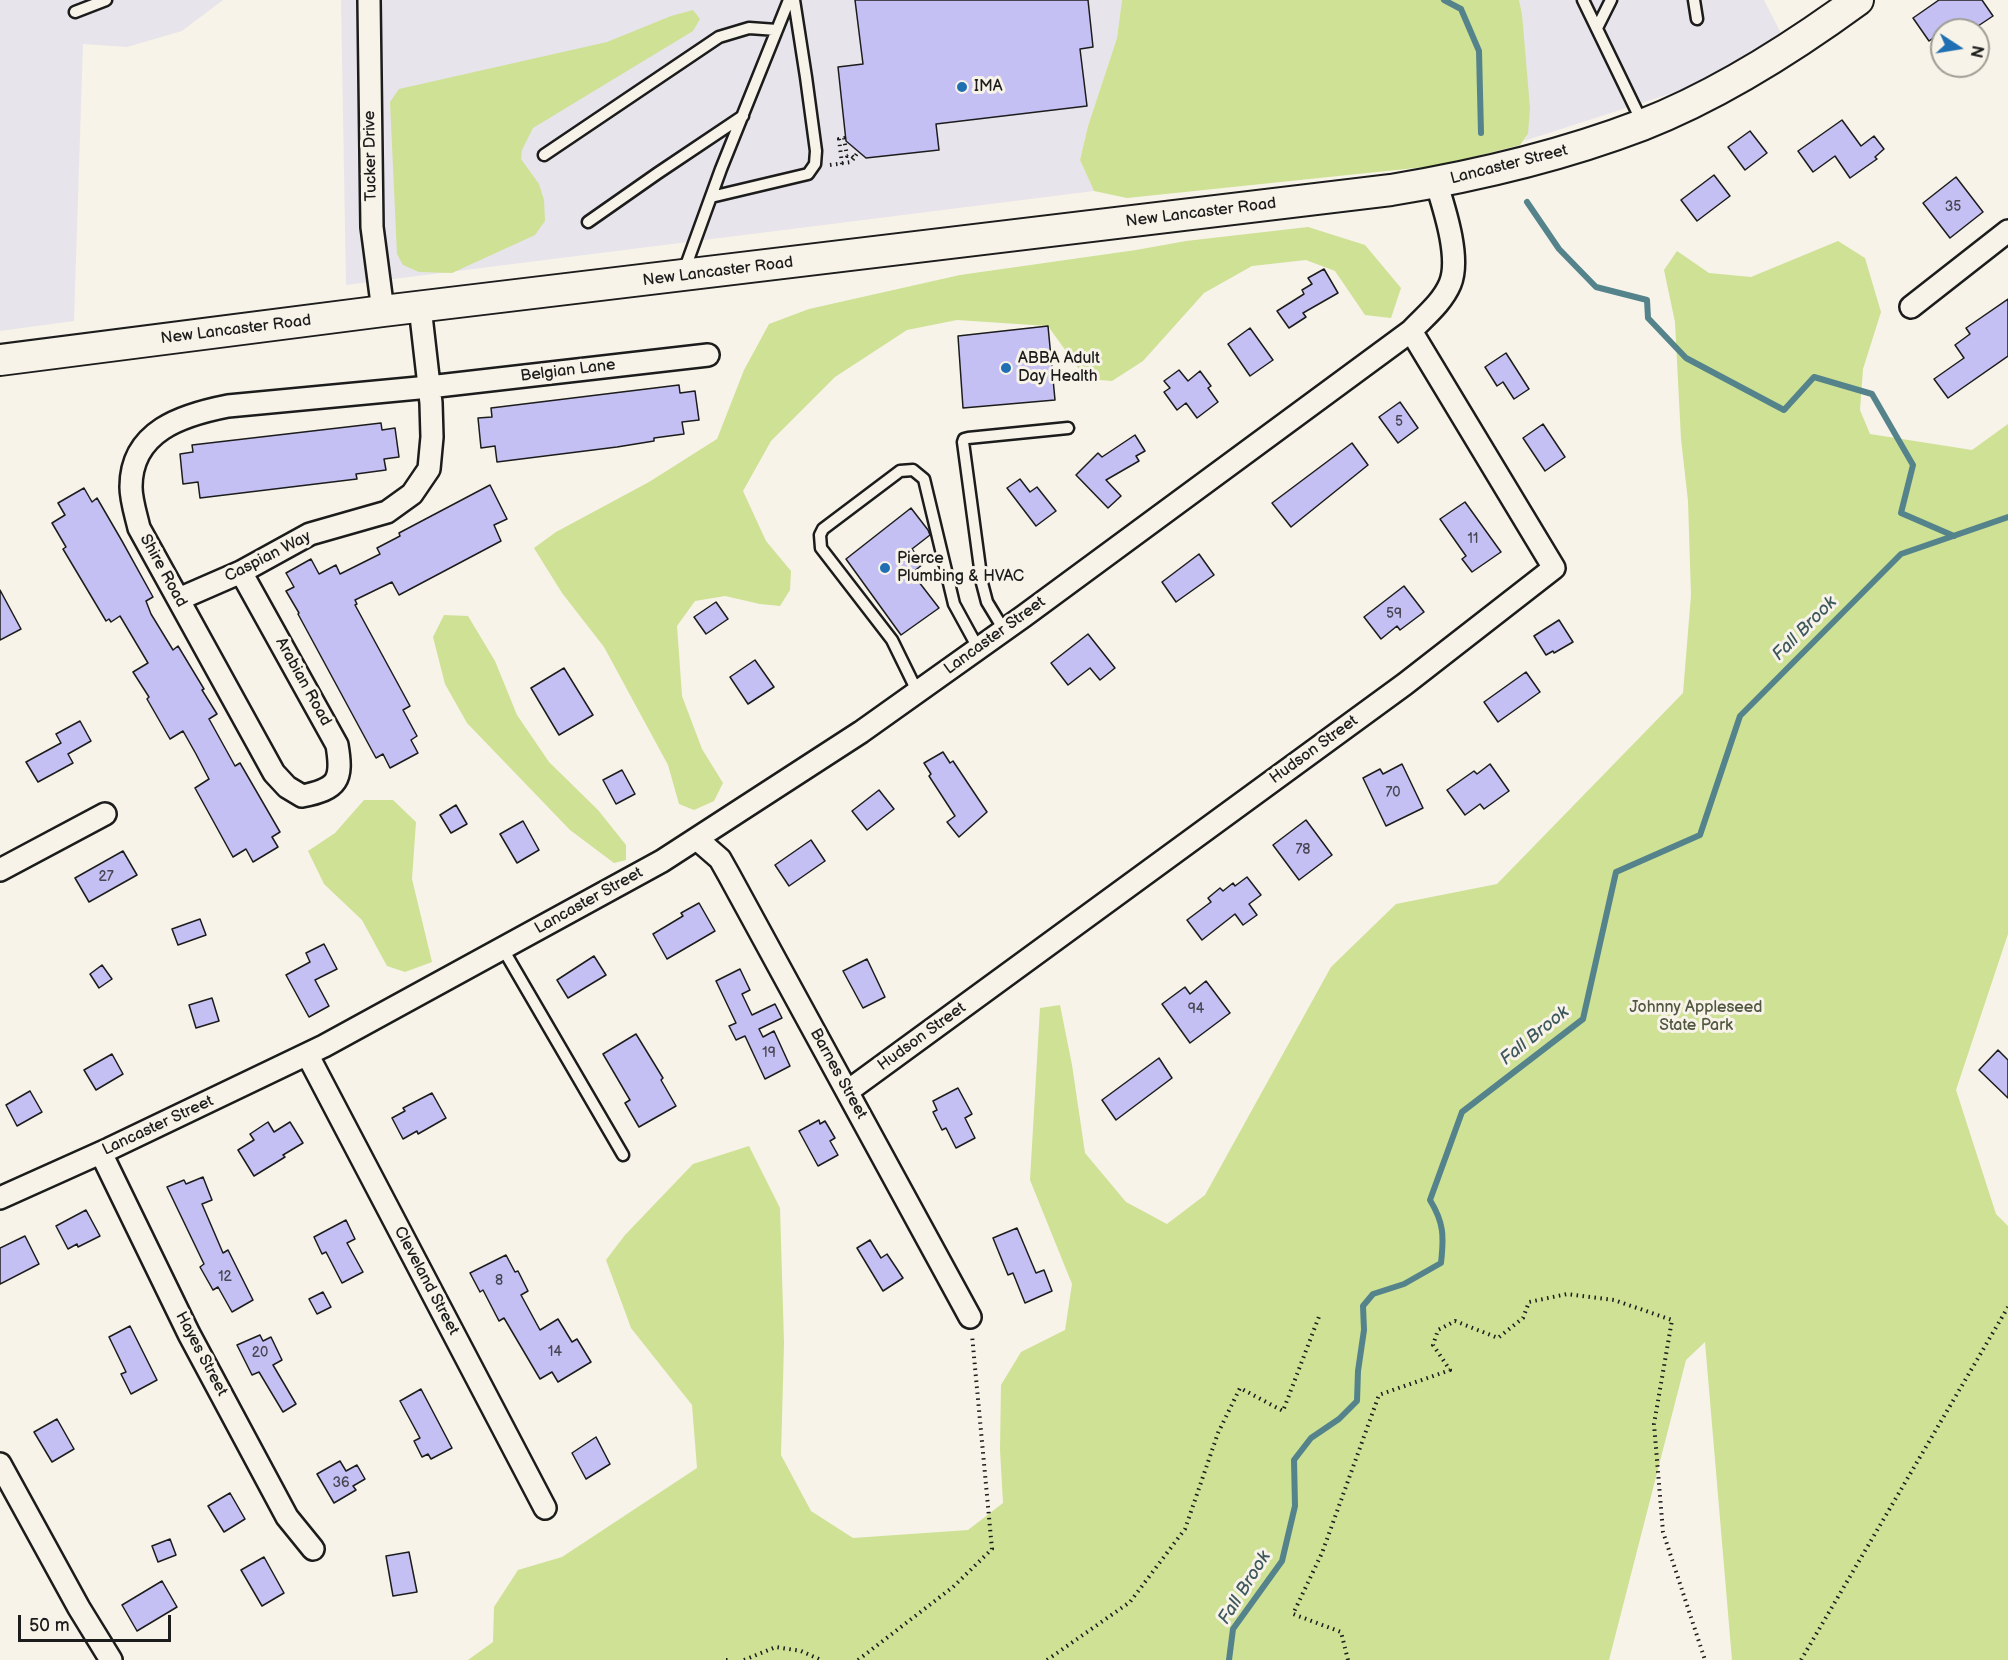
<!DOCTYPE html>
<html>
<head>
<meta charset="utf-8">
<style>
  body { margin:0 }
  #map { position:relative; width:2008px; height:1660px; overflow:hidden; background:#f7f3e8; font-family:"Balsamiq Sans",sans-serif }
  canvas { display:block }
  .north { position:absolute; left:1930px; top:18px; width:60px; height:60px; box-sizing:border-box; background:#f7f3e8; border:2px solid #9f9d96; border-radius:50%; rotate:102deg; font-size:16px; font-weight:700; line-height:24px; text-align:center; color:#1c1c1c }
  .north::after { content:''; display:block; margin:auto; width:21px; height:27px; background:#1f6fb2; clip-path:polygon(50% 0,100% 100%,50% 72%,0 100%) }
  .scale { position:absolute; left:18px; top:1615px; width:153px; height:27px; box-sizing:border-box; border:3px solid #1c1c1c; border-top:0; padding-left:8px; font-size:18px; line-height:21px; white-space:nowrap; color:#1c1c1c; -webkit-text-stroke:4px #f7f3e8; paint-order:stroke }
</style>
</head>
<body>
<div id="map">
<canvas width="2008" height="1660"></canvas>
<div class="north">N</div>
<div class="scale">50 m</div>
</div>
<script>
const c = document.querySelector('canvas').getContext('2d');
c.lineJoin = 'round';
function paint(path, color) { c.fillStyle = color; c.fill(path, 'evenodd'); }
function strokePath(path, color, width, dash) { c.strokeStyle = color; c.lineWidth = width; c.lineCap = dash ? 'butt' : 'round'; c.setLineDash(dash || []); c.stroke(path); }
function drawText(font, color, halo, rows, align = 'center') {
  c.font = font + ' "Balsamiq Sans",sans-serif'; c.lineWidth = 6; c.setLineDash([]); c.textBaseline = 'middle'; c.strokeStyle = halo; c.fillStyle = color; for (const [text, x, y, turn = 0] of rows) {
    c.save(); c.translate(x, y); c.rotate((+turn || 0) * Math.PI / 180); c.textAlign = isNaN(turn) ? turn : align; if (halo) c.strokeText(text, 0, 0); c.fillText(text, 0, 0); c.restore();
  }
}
const built = new Path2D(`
  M 0,0 L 223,0 L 182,31 L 127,47 L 83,44 L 74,321 L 0,331 Z
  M 341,0 L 1122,0 L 1117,38 L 1088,126 L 1080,160 L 1094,191 L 346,285 Z
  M 1519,0 L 1764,0 L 1783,37 L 1718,76 L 1682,90 L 1524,141 L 1528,134 L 1522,14 Z`);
const green = new Path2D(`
  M 1122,0 L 1519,0 L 1522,14 L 1530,108 L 1528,134 L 1520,145 L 1444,165 L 1127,198 L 1094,191 L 1080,160 L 1088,126 L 1117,38 Z
  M 693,10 L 700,19 L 693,31 L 533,128 L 522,150 L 521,159 L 539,184 L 544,200 L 545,221 L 535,235 L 452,273 L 419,272 L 403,265 L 397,254 L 390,102 L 399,89 L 607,42 L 671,16 Z
  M 1308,227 L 1365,245 L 1401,288 L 1391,318 L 1365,315 L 1335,271 L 1306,260 L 1252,266 L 1204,293 L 1143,361 L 1112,381 L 1086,379 L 1048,326 L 957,320 L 907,330 L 835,377 L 771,441 L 743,491 L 766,541 L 791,571 L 790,590 L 780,606 L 760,604 L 725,596 L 695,601 L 677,626 L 682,696 L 702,749 L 723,783 L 714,801 L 694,810 L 679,804 L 668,765 L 604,647 L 562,593 L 534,548 L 556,532 L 649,482 L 717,439 L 744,370 L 769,324 L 809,309 L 960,275 L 1136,250 L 1186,241 Z
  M 1838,241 L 1865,258 L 1881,312 L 1863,369 L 1860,410 L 1870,434 L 1972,450 L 2008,424 L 2008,934 L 1956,1090 L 1996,1214 L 2008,1226 L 2008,1660 L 1732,1660 L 1705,1342 L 1686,1360 L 1609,1660 L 468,1660 L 493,1642 L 494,1607 L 518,1570 L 562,1557 L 697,1468 L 692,1405 L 631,1328 L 606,1260 L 625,1235 L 693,1164 L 749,1146 L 780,1208 L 784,1343 L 781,1455 L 811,1511 L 853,1538 L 968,1530 L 1003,1503 L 1000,1450 L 1001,1385 L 1021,1352 L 1065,1330 L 1072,1284 L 1030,1180 L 1040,1008 L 1060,1005 L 1072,1065 L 1085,1153 L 1126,1202 L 1167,1224 L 1205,1195 L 1331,967 L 1396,904 L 1497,884 L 1683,693 L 1691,595 L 1688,501 L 1681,439 L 1675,322 L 1664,270 L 1677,251 L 1709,273 L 1751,277 Z
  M 444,615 L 468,616 L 495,661 L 517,715 L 549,762 L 598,810 L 626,845 L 626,860 L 614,863 L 570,830 L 467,723 L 445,684 L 433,637 Z
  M 364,800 L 393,800 L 416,822 L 412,879 L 432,962 L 405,972 L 387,966 L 362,920 L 324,884 L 308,851 L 335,833 Z`);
const stream = new Path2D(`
  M 1444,0 L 1461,9 L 1479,51 L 1481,133
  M 1527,202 L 1559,249 L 1596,287 L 1647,300 L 1648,318 L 1686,358 L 1784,410 L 1814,377 L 1872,394 L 1913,465 L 1901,513 L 1954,536
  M 1229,1660 L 1233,1629 L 1282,1561 L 1295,1506 L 1294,1460 L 1311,1438 L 1339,1419 L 1357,1401 L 1358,1371 L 1364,1330 L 1363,1306 L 1373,1294 L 1404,1284 L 1441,1263 C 1444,1236 1444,1223 1430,1200 L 1462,1112 L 1583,1019 L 1616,872 L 1700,835 L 1740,716 L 1901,554 L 2008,517`);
const building = new Path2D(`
  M 855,0 L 1088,0 L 1093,47 L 1080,49 L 1087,106 L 936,124 L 939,150 L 866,158 L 846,141 L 838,67 L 863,64 Z
  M 1939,0 L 1982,0 L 1993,16 L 1972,30 L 1965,30 L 1958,21 L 1942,30 L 1942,32 L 1929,41 L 1913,18 Z
  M 1842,120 L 1861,146 L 1874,136 L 1884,149 L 1875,157 L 1877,159 L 1850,178 L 1835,156 L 1813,172 L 1798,151 Z
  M 1750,131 L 1767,153 L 1745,170 L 1728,147 Z
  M 1714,175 L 1730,196 L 1697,221 L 1681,200 Z
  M 1956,177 L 1983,212 L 1950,238 L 1923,203 Z
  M 1324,269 L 1338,293 L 1303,313 L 1306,317 L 1289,328 L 1277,311 L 1304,294 L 1302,290 L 1312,284 L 1308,278 Z
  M 2008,299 L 2008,356 L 1948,398 L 1934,379 L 1964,358 L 1955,345 L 1970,334 L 1966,328 Z
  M 1048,326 L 1055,400 L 963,408 L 958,336 Z
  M 1250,328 L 1273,360 L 1250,376 L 1228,344 Z
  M 1506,353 L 1529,389 L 1514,399 L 1503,382 L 1497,386 L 1485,367 Z
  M 1179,370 L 1188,381 L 1200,371 L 1211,386 L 1208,388 L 1218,402 L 1197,418 L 1186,403 L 1177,410 L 1164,392 L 1170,388 L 1164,381 Z
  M 679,385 L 680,393 L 695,391 L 699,420 L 682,422 L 684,434 L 654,438 L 654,441 L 617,447 L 497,462 L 495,446 L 481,448 L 478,418 L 492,417 L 491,408 Z
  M 1400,402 L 1418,428 L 1398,443 L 1379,417 Z
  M 381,423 L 382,430 L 395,428 L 399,457 L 384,459 L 386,470 L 356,474 L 357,479 L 200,498 L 198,482 L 183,484 L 180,454 L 193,452 L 192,445 Z
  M 1543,424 L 1565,457 L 1545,471 L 1523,438 Z
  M 1135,435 L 1145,451 L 1136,456 L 1139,461 L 1106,480 L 1121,496 L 1108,508 L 1076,475 L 1098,453 L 1102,457 Z
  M 1352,443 L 1368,465 L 1291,527 L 1272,503 Z
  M 1020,479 L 1030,492 L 1037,487 L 1056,511 L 1036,526 L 1007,488 Z
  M 490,485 L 507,519 L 494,525 L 501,541 L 399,595 L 392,582 L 355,600 L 357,604 L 355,605 L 410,706 L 403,710 L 417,736 L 411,740 L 418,753 L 390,768 L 383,754 L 376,758 L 298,614 L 299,613 L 286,591 L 294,587 L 286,573 L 311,559 L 319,574 L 336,565 L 340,574 L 380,554 L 377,548 L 400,536 L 399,533 Z
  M 84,488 L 92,502 L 97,498 L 122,541 L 153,597 L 146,601 L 151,614 L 173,650 L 178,646 L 204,689 L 202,690 L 217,714 L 209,719 L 235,766 L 240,763 L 280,832 L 272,837 L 278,847 L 253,862 L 246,849 L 233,857 L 195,788 L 209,779 L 196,754 L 183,731 L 170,739 L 147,699 L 149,697 L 133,672 L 148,663 L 120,616 L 111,622 L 109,619 L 106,621 L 63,549 L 66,547 L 52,523 L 65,515 L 58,503 Z
  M 1465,502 L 1501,552 L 1472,572 L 1462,559 L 1466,556 L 1440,519 Z
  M 911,508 L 928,530 L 930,535 L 912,549 L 923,564 L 912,573 L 939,608 L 901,635 L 846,559 Z
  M 1199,554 L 1214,575 L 1176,602 L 1162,582 Z
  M 1404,586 L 1424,612 L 1400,630 L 1397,626 L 1381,639 L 1364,617 Z
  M 0,590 L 21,629 L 0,640 Z
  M 716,602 L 728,619 L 706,634 L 694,617 Z
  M 1559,620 L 1573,642 L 1554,653 L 1553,651 L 1546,655 L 1534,636 Z
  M 1088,634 L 1115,668 L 1100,680 L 1090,668 L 1068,685 L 1051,663 Z
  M 755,660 L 774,687 L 748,704 L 730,677 Z
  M 564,668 L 593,715 L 559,735 L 531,688 Z
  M 1526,672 L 1540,692 L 1498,722 L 1484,702 Z
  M 80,721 L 91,741 L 68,754 L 73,763 L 38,782 L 26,762 L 61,743 L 56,734 Z
  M 943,752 L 950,763 L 953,761 L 987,812 L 959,837 L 947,822 L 955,816 L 929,776 L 931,774 L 924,763 Z
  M 1402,764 L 1423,808 L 1386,826 L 1363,778 L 1380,769 L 1383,774 Z
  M 1490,764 L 1509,791 L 1484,809 L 1480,804 L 1465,815 L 1447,790 L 1474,771 L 1477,774 Z
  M 622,770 L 635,794 L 616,804 L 603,780 Z
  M 879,790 L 894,809 L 867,830 L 852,811 Z
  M 456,805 L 467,824 L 451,833 L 440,815 Z
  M 1306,820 L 1332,855 L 1299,880 L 1273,845 Z
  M 523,821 L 539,850 L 517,863 L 500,834 Z
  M 811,840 L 825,861 L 789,886 L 775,865 Z
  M 123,851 L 137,875 L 89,902 L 75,878 Z
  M 1247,877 L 1261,895 L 1249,904 L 1257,915 L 1243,925 L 1235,914 L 1202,940 L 1187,920 L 1211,902 L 1208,898 L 1220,888 L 1223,891 L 1233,883 L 1235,886 Z
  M 699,903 L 715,931 L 667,959 L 653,934 L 683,916 L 681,913 Z
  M 200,919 L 206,935 L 178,945 L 172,929 Z
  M 324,944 L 337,969 L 315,980 L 329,1006 L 309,1017 L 286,975 L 310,962 L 306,953 Z
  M 594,956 L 606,975 L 568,998 L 557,980 Z
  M 867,959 L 885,997 L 863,1008 L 843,971 Z
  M 102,965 L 112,979 L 99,988 L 90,974 Z
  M 740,969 L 750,990 L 742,994 L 752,1015 L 775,1004 L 782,1018 L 759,1029 L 763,1037 L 774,1031 L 790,1066 L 765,1079 L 745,1036 L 736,1040 L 729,1026 L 736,1023 L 716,981 Z
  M 1206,981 L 1230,1013 L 1190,1043 L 1162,1004 L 1185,987 L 1190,994 Z
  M 212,998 L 219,1021 L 196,1028 L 189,1005 Z
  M 636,1034 L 663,1078 L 661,1080 L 676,1106 L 639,1127 L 625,1103 L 630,1100 L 603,1054 Z
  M 1998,1050 L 2008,1060 L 2008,1098 L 1979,1070 Z
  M 112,1054 L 123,1074 L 96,1090 L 84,1070 Z
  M 1159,1058 L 1172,1078 L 1116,1120 L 1102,1100 Z
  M 958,1088 L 972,1114 L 965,1118 L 975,1138 L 956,1148 L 946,1128 L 942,1130 L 933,1112 L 937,1110 L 933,1101 Z
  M 30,1091 L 42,1112 L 17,1126 L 6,1105 Z
  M 432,1093 L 446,1118 L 418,1134 L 417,1131 L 403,1139 L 392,1118 L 405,1111 L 403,1108 Z
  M 819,1120 L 820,1124 L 825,1121 L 835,1138 L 830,1141 L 838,1155 L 818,1166 L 799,1131 Z
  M 268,1122 L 274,1132 L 290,1122 L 303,1143 L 283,1155 L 285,1157 L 254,1176 L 238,1150 L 254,1140 L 250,1134 Z
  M 203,1177 L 212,1200 L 202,1204 L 223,1253 L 228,1250 L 253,1300 L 232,1312 L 218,1287 L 213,1290 L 200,1267 L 204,1264 L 167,1187 L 184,1180 L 186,1184 Z
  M 86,1210 L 100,1236 L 78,1247 L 77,1244 L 68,1249 L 56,1226 Z
  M 346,1220 L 355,1239 L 347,1243 L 363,1272 L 342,1283 L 326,1252 L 322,1254 L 314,1237 Z
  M 1017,1228 L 1036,1273 L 1044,1270 L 1052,1291 L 1025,1303 L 1013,1273 L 1008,1275 L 993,1238 Z
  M 25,1236 L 39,1264 L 0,1284 L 0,1248 Z
  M 870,1240 L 881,1258 L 887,1254 L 903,1278 L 883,1291 L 857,1248 Z
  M 506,1255 L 515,1272 L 518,1271 L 528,1291 L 521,1295 L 540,1330 L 558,1319 L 572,1342 L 577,1339 L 591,1362 L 558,1382 L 552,1372 L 540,1379 L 504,1318 L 499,1321 L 483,1290 L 480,1292 L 470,1273 Z
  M 323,1292 L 331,1307 L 317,1314 L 309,1299 Z
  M 130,1326 L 157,1380 L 131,1394 L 121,1374 L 126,1372 L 109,1337 Z
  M 260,1335 L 263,1341 L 271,1337 L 282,1360 L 273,1365 L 296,1404 L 283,1412 L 259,1372 L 252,1375 L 237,1345 Z
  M 421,1389 L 452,1448 L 431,1459 L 428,1454 L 422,1457 L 414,1441 L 420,1438 L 400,1401 Z
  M 57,1419 L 74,1449 L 52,1462 L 34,1432 Z
  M 596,1437 L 610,1464 L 586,1479 L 572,1453 Z
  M 340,1461 L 346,1471 L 357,1465 L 365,1479 L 353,1486 L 356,1490 L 334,1503 L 317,1474 Z
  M 230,1493 L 245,1519 L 224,1532 L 208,1506 Z
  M 170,1539 L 176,1555 L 158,1562 L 152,1546 Z
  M 409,1552 L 417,1592 L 393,1596 L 386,1556 Z
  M 264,1557 L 284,1593 L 262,1606 L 241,1570 Z
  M 162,1581 L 177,1607 L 137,1631 L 122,1605 Z`);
const path = new Path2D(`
  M 842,164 L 839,139 L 844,138 L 847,156 L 851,155 L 854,158 L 858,152
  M 830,165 L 851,162 L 854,158
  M 726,1660 L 730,1660
  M 744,1660 L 776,1647 L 801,1651 L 821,1660
  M 858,1660 L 953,1587 L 992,1549 L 972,1335
  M 1047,1660 L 1130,1602 L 1185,1529 L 1218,1433 L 1240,1388 L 1283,1411 L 1320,1314
  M 1348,1660 L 1341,1632 L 1293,1614 L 1322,1553 L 1379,1395 L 1450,1370 L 1433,1345 L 1438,1330 L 1455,1321 L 1498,1338 L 1523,1318 L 1529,1302 L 1567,1294 L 1614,1300 L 1672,1320 L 1654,1424 L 1663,1532 L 1705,1660
  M 1801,1660 L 2008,1307`);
const lane = new Path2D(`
  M 1583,0 L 1643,124
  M 1694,0 L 1697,19
  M 75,12 L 106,0
  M 1597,28 L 1611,0
  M 544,155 L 719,37 L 749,28 L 777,30
  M 711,197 L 808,174 L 815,164 L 816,151 L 806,77 L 794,0
  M 588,222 L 658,173 L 743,116
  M 684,271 L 721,169 L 789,0
  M 1004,630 L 987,602 L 982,583 L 963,442 L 964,439 L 968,438 L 1068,428
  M 917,691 L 892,640 L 821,548 L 820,535 L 823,529 L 900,471 L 913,470 L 924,479 L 954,604 L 978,648
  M 503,949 L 623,1155`);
const street = new Path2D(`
  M 369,0 L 372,227 L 383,311
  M 1911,307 L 2008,231
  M 241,572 L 337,745 C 343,780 338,789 302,796 L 287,787 L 274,773 L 139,528 C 136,515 131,500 131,487 C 131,431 182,415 228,406 L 429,387 L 708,355
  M 179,599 L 241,572 L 310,534 L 387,512 L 412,494 L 429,469 L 432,437 L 431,403 L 420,307
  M 697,839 L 720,859 L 729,875 L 970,1317
  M 0,870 L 105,814
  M 307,1054 L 545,1508
  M 848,1091 L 1405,684 L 1554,568 L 1411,331
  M 101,1153 L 189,1334 L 287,1517 L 313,1549
  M 0,1198 L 109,1149 L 324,1046 L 662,861 L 861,732 L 1024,616 L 1411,331 C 1424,317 1442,303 1450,284 C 1461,258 1444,208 1436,182
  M 0,1464 L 79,1608 L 111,1660`);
const secondary = new Path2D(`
  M 0,360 L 383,311 L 1391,190 C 1476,176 1561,156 1642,125 C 1719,95 1791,49 1858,0`);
const markers = [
  [962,87,6,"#1f6fb2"],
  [1006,368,6,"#1f6fb2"],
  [885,568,6,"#1f6fb2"]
];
const numberNames = [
  ["35",1953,207],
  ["5",1399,422],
  ["11",1473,539],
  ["59",1394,614],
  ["70",1393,793],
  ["78",1303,850],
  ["27",106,877],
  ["94",1196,1009],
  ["19",769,1053],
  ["12",225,1277],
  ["8",499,1281],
  ["14",555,1352],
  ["20",260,1353],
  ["36",341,1483]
];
const poiNames = [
  ["IMA",974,87],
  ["ABBA Adult",1018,359],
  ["Day Health",1018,377],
  ["Pierce",897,559],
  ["Plumbing & HVAC",897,577]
];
const streetNames = [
  ["Tucker Drive",371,156,-91],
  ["Lancaster Street",1509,165,-14],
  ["New Lancaster Road",1201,213,-7],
  ["New Lancaster Road",718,272,-7],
  ["New Lancaster Road",236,330,-7],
  ["Belgian Lane",568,371,-7],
  ["Caspian Way",268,557,-27],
  ["Shire Road",163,571,61],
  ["Lancaster Street",995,636,-36],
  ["Arabian Road",303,682,61],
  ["Hudson Street",1314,750,-36],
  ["Lancaster Street",589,901,-29],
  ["Hudson Street",922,1037,-36],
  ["Barnes Street",838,1074,61],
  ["Lancaster Street",158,1126,-25],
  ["Cleveland Street",426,1281,62],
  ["Hayes Street",201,1354,62]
];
const parkNames = [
  ["Johnny Appleseed",1696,1008],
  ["State Park",1696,1026]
];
const waterNames = [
  ["Fall Brook",1805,629,-45],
  ["Fall Brook",1535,1036,-39],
  ["Fall Brook",1245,1588,-58]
];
paint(built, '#e8e4eb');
paint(green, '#cee195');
strokePath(stream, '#54838c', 6);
paint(building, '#c5c0f3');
strokePath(building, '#1c1c1c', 1.5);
strokePath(lane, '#1c1c1c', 15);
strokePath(street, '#1c1c1c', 26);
strokePath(secondary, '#1c1c1c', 34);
strokePath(path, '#1c1c1c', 4, [1.5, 4.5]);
strokePath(lane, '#f7f3e8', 10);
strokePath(street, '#f7f3e8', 21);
strokePath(secondary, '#f7f3e8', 30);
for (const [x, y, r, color] of markers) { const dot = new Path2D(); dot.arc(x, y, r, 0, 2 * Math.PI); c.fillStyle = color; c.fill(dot); strokePath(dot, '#f7f3e8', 2); }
drawText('14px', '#464552', null, numberNames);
drawText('16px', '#1c1c1c', '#f7f3e8', poiNames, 'left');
drawText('16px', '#1c1c1c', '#f7f3e8', streetNames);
drawText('16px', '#515740', '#f7f3e8', parkNames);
drawText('italic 18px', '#3d585d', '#f7f3e8', waterNames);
</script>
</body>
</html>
